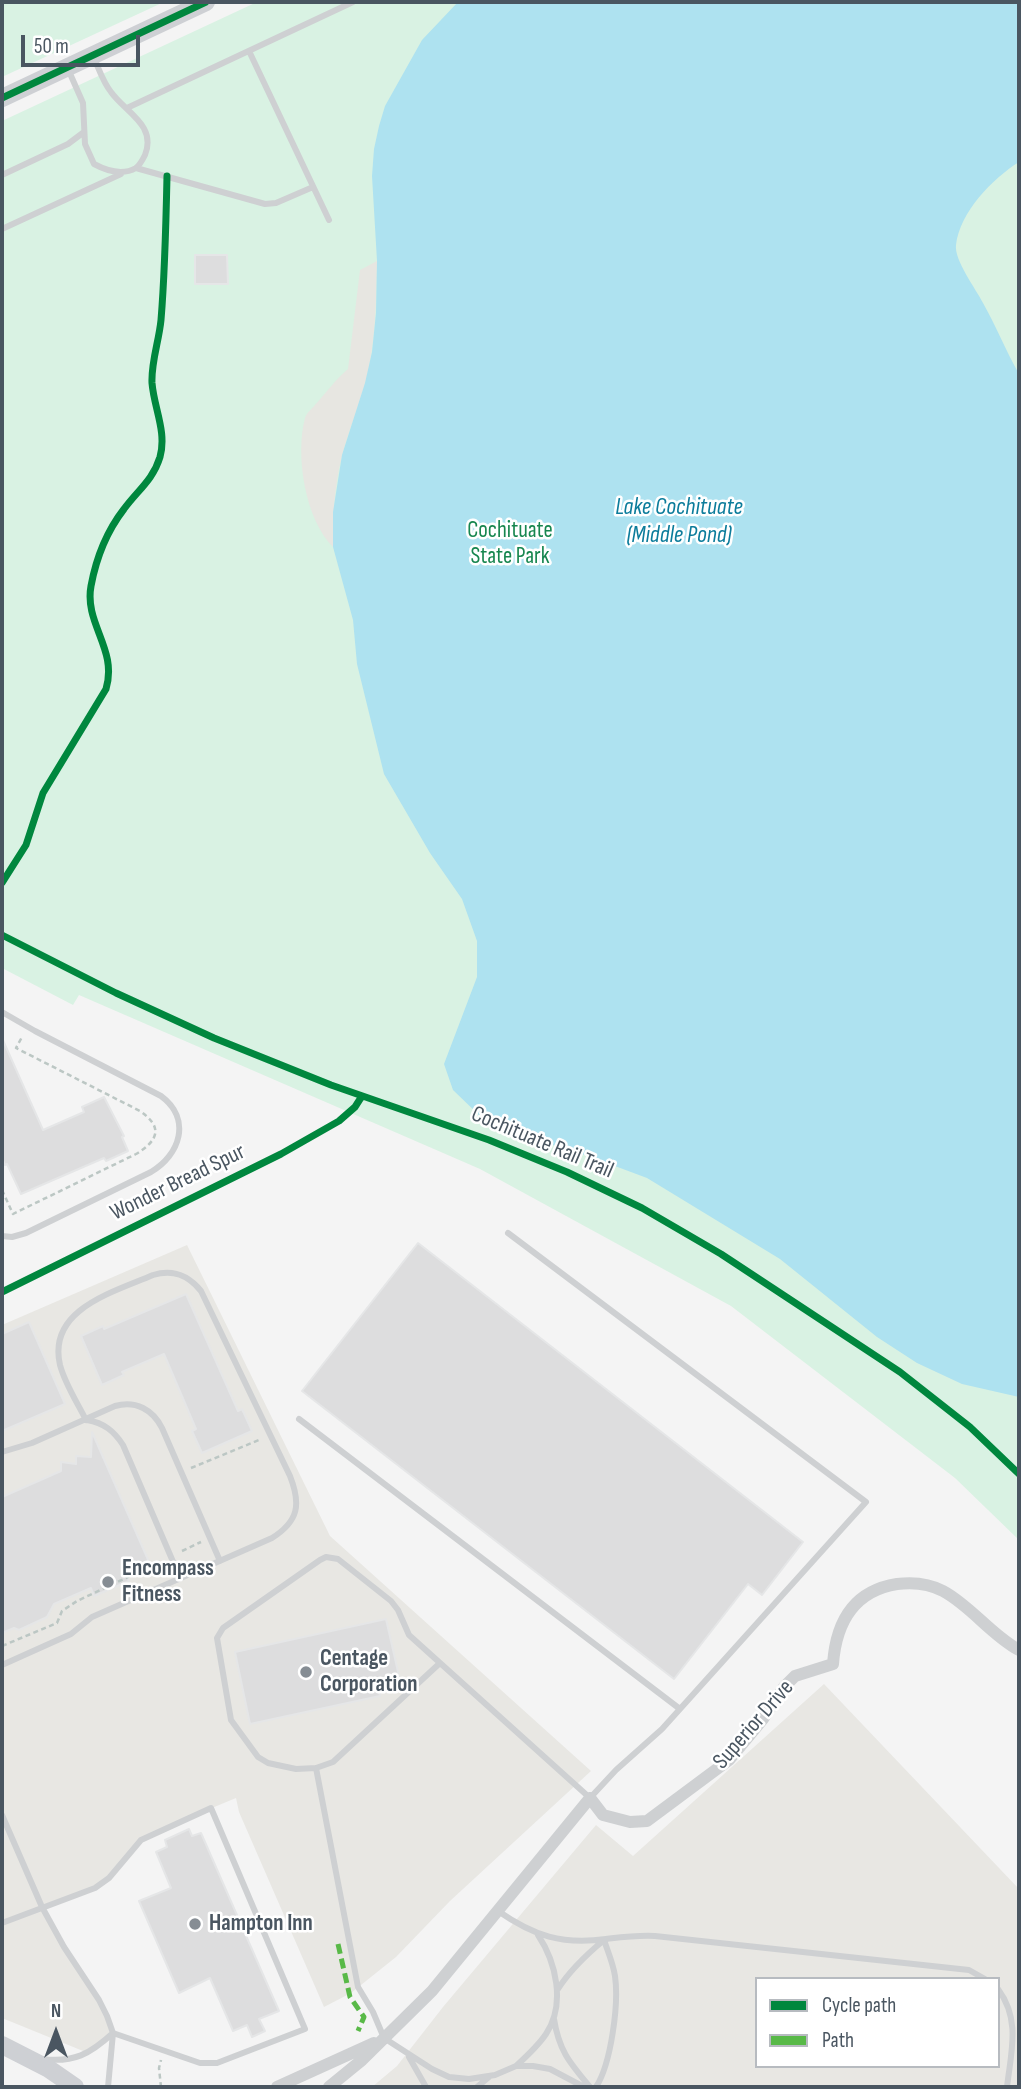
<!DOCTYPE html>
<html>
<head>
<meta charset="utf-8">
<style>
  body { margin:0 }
  #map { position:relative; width:1021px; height:2089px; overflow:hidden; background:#f4f4f4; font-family:"Sofia Sans Condensed",sans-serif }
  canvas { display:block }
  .frame { position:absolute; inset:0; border:4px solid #4a5661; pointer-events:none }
  .legend { position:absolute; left:755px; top:1977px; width:245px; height:91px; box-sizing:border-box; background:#fff; border:2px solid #b7bbc0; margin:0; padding:9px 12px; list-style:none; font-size:21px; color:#4a5661 }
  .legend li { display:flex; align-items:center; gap:14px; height:35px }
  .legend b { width:35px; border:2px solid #b7bbc0 }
  .north { position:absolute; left:21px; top:1998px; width:70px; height:70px; -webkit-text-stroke:5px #fff; paint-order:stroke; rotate:0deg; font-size:19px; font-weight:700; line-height:28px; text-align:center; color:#4a5661 }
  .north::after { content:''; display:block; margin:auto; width:24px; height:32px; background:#4a5661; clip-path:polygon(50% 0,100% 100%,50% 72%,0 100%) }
  .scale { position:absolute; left:21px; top:35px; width:119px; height:32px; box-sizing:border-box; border:4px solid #4a5661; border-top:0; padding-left:9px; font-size:21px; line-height:24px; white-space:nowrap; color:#4a5661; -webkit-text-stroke:5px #fff; paint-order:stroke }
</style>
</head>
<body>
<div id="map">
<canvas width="1021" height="2089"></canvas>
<div class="frame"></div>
<ul class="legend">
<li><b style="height:9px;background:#00873e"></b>Cycle path</li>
<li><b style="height:9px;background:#58b947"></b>Path</li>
</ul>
<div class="north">N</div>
<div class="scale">50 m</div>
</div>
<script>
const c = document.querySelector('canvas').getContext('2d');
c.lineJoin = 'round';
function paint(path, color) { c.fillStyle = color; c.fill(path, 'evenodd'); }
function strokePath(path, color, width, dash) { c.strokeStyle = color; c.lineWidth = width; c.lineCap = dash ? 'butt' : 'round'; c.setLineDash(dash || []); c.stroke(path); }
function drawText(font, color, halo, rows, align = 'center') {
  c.font = font + ' "Sofia Sans Condensed",sans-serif'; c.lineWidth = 5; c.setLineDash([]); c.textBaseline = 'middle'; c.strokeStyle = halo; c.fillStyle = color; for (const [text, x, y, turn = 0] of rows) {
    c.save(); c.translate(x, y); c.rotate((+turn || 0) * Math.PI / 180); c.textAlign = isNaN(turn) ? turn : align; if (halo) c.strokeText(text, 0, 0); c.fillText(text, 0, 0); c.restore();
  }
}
const commercial = new Path2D(`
  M 187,1245 L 330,1536 L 591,1771 L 450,1901 L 396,1957 L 351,1993 L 324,2007 L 239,1812 L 236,1798 L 149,1834 L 103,1883 L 42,1907 L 85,1977 L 113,2033 L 88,2053 L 2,2018 L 2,1325 Z
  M 824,1684 L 1019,1889 L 1019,2087 L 372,2087 L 397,2066 L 443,2007 L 596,1825 L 633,1856 ZM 757,1979 L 998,1979 L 998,2066 L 757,2066 Z`);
const green = new Path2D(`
  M 2,2 L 164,2 L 2,77 Z
  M 257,2 L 1019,2 L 1019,1540 L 955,1478 L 731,1306 L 480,1169 L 79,995 L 73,1005 L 2,968 L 2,121 Z`);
const sand = new Path2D(`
  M 377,261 C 376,302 376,344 365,384 C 358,409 348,432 342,456 C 334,487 333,516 333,547 C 305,519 295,455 305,418 C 307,412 311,410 315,405 C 326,393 335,380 348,369 L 360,270 Z`);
const water = new Path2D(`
  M 458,2 L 1019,2 L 1019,162 C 992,179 960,212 956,245 C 954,260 976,289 983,303 C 996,326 1006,351 1019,374 L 1019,1397 L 962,1384 L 917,1363 L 877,1337 L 780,1259 L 647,1178 L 588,1156 L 546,1143 L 480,1116 L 453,1090 L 444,1064 L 477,977 L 477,941 L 462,899 L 430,853 L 384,774 L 357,664 L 353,620 L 333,547 L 333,512 L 342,455 L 365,383 L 372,352 L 376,313 L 377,261 L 372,176 L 374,149 L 379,126 L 385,106 L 422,40 Z`);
const building = new Path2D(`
  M 195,255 L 227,255 L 228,284 L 195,284 Z
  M 2,1038 L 43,1130 L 84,1112 L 82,1107 L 104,1097 L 124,1136 L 122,1137 L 128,1151 L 106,1161 L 104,1158 L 21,1194 L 7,1164 L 5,1165 L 2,1158 Z
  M 418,1243 L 803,1542 L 762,1595 L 748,1584 L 674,1679 L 302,1391 Z
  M 186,1294 L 238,1411 L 242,1409 L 252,1431 L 202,1453 L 192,1431 L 196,1429 L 164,1354 L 122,1372 L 124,1375 L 102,1385 L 81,1336 L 103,1326 L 104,1329 Z
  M 29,1322 L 65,1404 L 2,1431 L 2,1334 Z
  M 92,1432 L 149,1562 L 126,1573 L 129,1581 L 94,1596 L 91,1588 L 54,1604 L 47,1617 L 19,1630 L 14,1628 L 2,1633 L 2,1497 L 61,1471 L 61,1462 L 76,1464 L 76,1456 L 91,1457 Z
  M 386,1619 L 401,1685 L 379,1689 L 380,1696 L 250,1724 L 235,1652 Z
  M 189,1829 L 192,1836 L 201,1833 L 279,2011 L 259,2019 L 265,2031 L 252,2037 L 247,2025 L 233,2031 L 210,1978 L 179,1993 L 139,1901 L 171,1888 L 156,1852 L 167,1847 L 165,1840 Z`);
const path = new Path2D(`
  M 2,1190 L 13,1214 L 136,1154 C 159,1140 163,1127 140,1111 L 16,1048 L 22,1037
  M 191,1468 L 259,1440
  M 182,1551 L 201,1542
  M 2,1646 L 57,1623 L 62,1611 L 77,1601 L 160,1562
  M 161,2087 L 159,2068 L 161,2060`);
const lane = new Path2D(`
  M 249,51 L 329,220
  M 68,69 L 83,103 L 85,144 L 94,164 C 107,171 122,176 136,168 C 140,165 143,159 145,155 C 157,125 125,112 111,92 C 103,82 99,69 94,58
  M 127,108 L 353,2
  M 136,168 L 265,204 L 276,203 L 313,187
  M 2,175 L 68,144 L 84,132
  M 2,229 L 121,174
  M 2,1012 L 35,1031 L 161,1096 C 192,1119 180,1155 151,1172 L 26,1233 L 12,1237 L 2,1236
  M 299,1419 L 680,1709
  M 87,1420 C 104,1423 114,1431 123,1445 L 180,1578
  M 2,1452 L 32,1443 L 115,1406 C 136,1400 153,1410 162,1428 L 220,1561
  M 440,1663 L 333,1762 L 316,1768 L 296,1769 L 268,1763 L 258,1757 L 231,1720 L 217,1638 L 223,1628 L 320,1560 L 326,1557 L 338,1559 L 391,1601 L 398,1610 L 409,1635 L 590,1798 L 616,1770 L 662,1729 L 866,1502 L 508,1233
  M 2,1665 L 71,1634 L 92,1617 L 272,1538 C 299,1521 301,1504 290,1476 L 201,1291 C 188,1275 173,1269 153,1275 C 114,1292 47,1309 60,1365 C 65,1384 77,1402 86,1420
  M 316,1768 L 358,1987 L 373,2012 L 384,2038 L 432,2069 L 449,2077 L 469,2079 L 495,2075 L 516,2066 L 533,2066 L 550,2069 L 584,2087
  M 2,1815 L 42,1907 L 64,1947 L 99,2000 L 107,2016 L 113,2033 L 108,2087
  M 498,1911 C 534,1936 562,1945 606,1939 C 623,1937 638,1935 655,1936 L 969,1970 L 985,1979
  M 2,1923 L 95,1888 L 109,1878 L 141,1840 L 211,1808 L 305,2029 L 217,2063 L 200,2063 L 113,2033
  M 558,1989 C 570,1970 586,1955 604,1940
  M 998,1989 C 1021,2020 1011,2052 1007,2087
  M 554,2019 C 559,2051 570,2063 590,2087
  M 409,2057 L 426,2087
  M 42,2059 C 74,2063 90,2054 113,2033
  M 516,2066 C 527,2056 538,2046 546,2034 C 566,2004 556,1962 538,1935
  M 477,2087 L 489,2077
  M 596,2087 C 611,2064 619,2004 615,1976 C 613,1963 608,1952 604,1940`);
const street = new Path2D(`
  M 277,2087 L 374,2043
  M 329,2087 L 362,2060 L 432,1991 L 590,1798 L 603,1815 L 630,1822 L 647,1821 L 729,1760 L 763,1719 L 784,1687 L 795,1676 L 833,1664 C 836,1623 853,1591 897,1584 C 913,1582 928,1583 943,1591 C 971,1606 991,1635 1019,1650`);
const secondary = new Path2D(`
  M 2,98 L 206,2
  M 2,2045 L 49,2069 L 75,2087`);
const quiet = new Path2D(`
  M 338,1944 L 350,1997 L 364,2017 L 358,2031`);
const cycleway = new Path2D(`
  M 2,98 L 206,2
  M 2,883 L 26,845 L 43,793 L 106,689 C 118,649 84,624 91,586 C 96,559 107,531 124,509 C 138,490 153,480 160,457 C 167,432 154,408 152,383 C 151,362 159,341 161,320 C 165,272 166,224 167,176
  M 2,935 L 116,993 L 214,1038 L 331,1085 L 489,1140 L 567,1172 L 642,1208 L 721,1254 L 900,1372 L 970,1427 L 1019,1474
  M 2,1292 L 281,1154 L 339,1121 L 355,1107 L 362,1096`);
const markers = [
  [108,1582,7,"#868d94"],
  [306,1672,7,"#868d94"],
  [195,1924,7,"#868d94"]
];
const parkNames = [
  ["Cochituate",510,531],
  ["State Park",510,557]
];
const streetNames = [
  ["Cochituate Rail Trail",542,1143,23],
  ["Wonder Bread Spur",178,1183,-26],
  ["Superior Drive",754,1725,-49]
];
const poiNames = [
  ["Encompass",122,1569],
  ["Fitness",122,1595],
  ["Centage",320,1659],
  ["Corporation",320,1685],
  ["Hampton Inn",209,1924]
];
const waterNames = [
  ["Lake Cochituate",679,508],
  ["(Middle Pond)",679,536]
];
paint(commercial, '#e8e7e3');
paint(green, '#d9f2e3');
paint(sand, '#e7e6e1');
paint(water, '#aee2f0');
paint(building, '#ddddde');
strokePath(building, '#e5e6e7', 2);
strokePath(path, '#bcc7c4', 2.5, [5, 3.5]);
strokePath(lane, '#ced0d2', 6);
strokePath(street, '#ced0d2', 12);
strokePath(secondary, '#ced0d4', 18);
strokePath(quiet, '#58b947', 5, [10, 5]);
strokePath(cycleway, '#00873e', 7);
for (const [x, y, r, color] of markers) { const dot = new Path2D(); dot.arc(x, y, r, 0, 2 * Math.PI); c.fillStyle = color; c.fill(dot); strokePath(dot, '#fff', 2.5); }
drawText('23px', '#17864f', '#fff', parkNames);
drawText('23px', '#4a5661', '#fff', streetNames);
drawText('bold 23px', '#4a5661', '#fff', poiNames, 'left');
drawText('italic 24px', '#0c7c9b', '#fff', waterNames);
</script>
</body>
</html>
